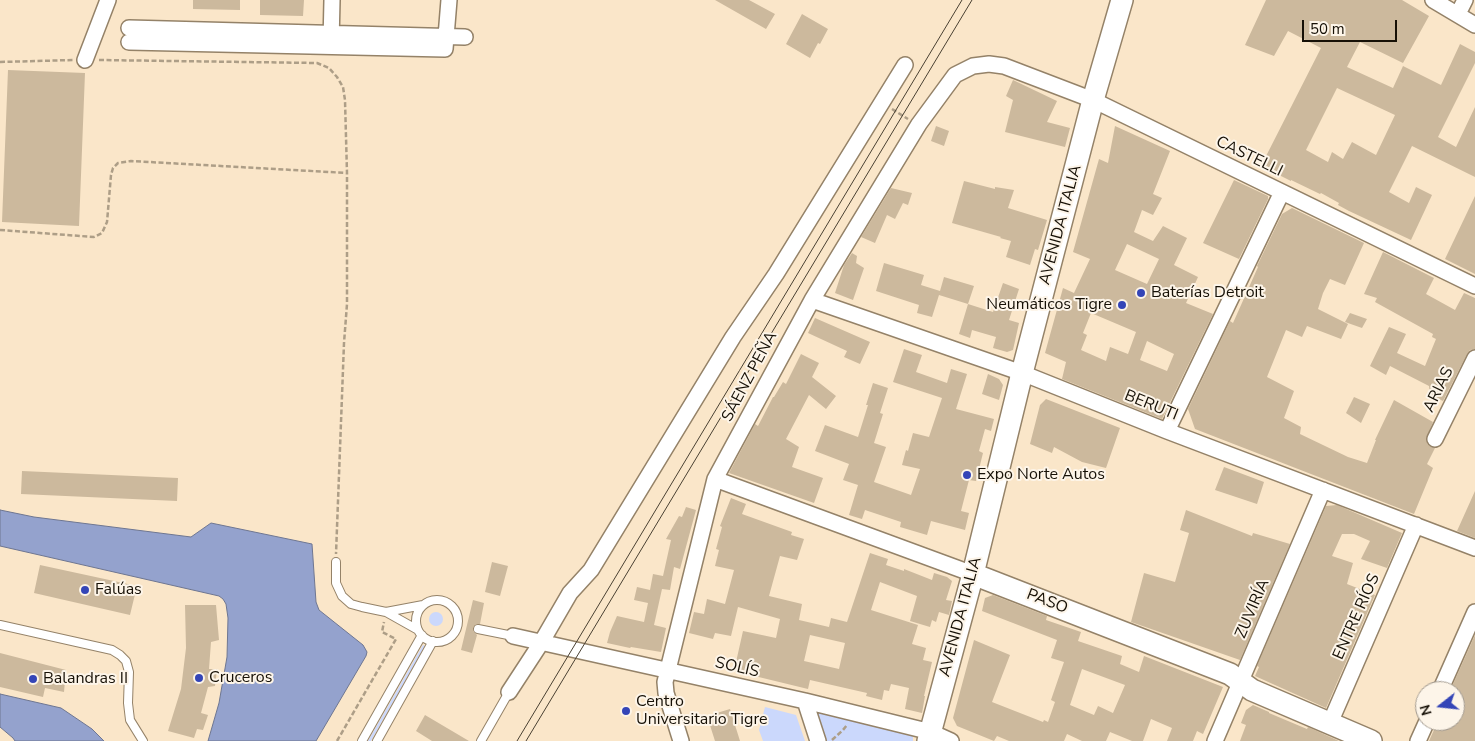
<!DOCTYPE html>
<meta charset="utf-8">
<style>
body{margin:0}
#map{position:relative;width:1475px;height:741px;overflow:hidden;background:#fae6c9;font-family:"Nunito Sans",sans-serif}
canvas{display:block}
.north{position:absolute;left:1415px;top:681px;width:50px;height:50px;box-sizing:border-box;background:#fdf5e9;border:1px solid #a1998e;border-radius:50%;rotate:254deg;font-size:14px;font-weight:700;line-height:20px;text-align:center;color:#161006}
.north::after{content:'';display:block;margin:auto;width:18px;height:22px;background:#3445b7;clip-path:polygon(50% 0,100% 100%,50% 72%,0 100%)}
.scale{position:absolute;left:1302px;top:20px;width:95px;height:22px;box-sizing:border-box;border:2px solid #161006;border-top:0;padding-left:6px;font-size:15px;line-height:18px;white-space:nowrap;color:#161006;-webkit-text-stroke:4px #fdf5e9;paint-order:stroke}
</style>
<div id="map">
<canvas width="1475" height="741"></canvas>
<div class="north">N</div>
<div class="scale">50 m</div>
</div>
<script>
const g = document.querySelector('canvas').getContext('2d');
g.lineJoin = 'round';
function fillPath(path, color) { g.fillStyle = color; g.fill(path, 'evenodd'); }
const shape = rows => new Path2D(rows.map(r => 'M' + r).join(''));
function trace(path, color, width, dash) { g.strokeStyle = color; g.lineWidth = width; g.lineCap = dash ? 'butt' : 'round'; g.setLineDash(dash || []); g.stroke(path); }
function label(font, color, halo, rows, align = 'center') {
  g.font = font + ' "Nunito Sans",sans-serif'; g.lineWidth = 4; g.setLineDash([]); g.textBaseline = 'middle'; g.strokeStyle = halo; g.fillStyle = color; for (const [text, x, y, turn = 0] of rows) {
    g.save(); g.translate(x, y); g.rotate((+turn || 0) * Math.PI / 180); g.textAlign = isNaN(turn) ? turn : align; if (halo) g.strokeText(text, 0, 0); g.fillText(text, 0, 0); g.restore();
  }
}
fillPath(shape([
 '429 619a7 7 0 1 1 14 0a7 7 0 1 1-14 0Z',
 [423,645,425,646,371,741,368,741],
 [765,707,796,715,805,741,763,741,759,730],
 [820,711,910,734,913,737,913,741,824,741,816,715]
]), '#cbd8fc');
const water = shape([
 [0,510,34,517,191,537,211,523,312,544,316,602,319,610,363,645,367,652,366,656,316,741,208,741,219,703,227,657,228,618,226,604,223,599,219,596,0,546,0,510],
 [0,694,61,708,92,729,104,741,15,741,13,738,0,727,0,694]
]);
fillPath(water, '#94a2cd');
trace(water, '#6e7691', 1);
fillPath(shape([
 [193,0,240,0,240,10,193,9],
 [260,0,304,0,303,16,260,15],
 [715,0,749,0,775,14,766,29],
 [1266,0,1402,0,1429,16,1403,63,1360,42,1347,67,1393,88,1403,66,1441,85,1460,44,1475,52,1475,63,1438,137,1456,147,1475,107,1475,177,1412,146,1389,192,1409,203,1416,187,1432,195,1411,240,1349,211,1338,205,1339,203,1321,193,1320,194,1291,180,1291,181,1261,166,1321,48,1288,31,1274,56,1245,45],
 [1337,88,1395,115,1376,155,1352,142,1343,159,1332,152,1328,162,1306,150],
 [802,14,828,29,820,44,818,43,810,58,786,44],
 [8,70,85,73,79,226,2,222],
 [1013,80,1057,101,1047,122,1070,128,1065,147,1005,132,1013,100,1006,96],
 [936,126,949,131,944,146,931,141],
 [1115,126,1170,151,1153,194,1162,198,1153,215,1142,210,1134,232,1153,241,1163,226,1187,238,1174,265,1198,277,1186,303,1213,314,1162,419,1062,379,1066,362,1045,353,1063,288,1074,293,1090,259,1073,252,1099,159,1108,163],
 [1127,244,1159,259,1147,284,1115,270],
 [1091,313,1136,332,1128,354,1110,347,1106,361,1081,350,1087,335,1083,333],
 [1147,341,1174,354,1167,371,1140,360],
 [1234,180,1268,196,1268,199,1239,259,1203,243],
 [964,181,995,189,995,187,1014,190,1008,208,1047,220,1038,250,1035,249,1030,265,1006,257,1011,241,1000,238,1001,237,952,223],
 [891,188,912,193,908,205,903,203,895,219,887,215,875,243,861,237],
 [1475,196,1475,274,1445,259],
 [1292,208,1364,243,1345,285,1330,279,1323,293,1318,309,1348,324,1341,339,1307,326,1302,337,1286,330,1267,377,1294,391,1284,418,1301,427,1300,434,1348,457,1367,463,1376,440,1375,440,1394,400,1433,422,1426,439,1428,445,1435,448,1427,464,1433,468,1414,514,1195,429,1188,409,1230,321,1233,323,1258,267,1257,266,1282,214],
 [1383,252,1434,278,1426,294,1455,310,1464,293,1475,298,1475,349,1470,350,1467,354,1443,401,1430,395,1429,386,1390,366,1386,375,1370,366,1389,327,1406,334,1397,353,1425,366,1436,339,1432,337,1433,334,1375,302,1377,298,1364,294],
 [852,253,857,256,856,263,864,268,853,300,835,293,844,265],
 [884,263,924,275,921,285,940,291,944,277,974,286,968,304,939,295,932,317,917,313,919,305,876,291],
 [1003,283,1019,289,1009,320,1019,323,1013,350,1007,352,993,348,996,337,972,330,970,338,959,334,968,304,993,312],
 [1350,313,1367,319,1362,328,1345,322],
 [815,318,870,342,860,364,844,357,847,351,808,333],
 [904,349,922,355,916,372,947,383,951,369,967,374,956,409,994,419,991,431,985,429,979,451,983,453,976,481,969,480,961,511,969,513,965,530,931,521,927,535,900,527,901,522,865,510,862,519,849,515,858,485,843,480,849,464,815,451,825,425,858,437,868,405,866,405,873,383,888,388,880,413,883,414,874,443,886,447,874,482,911,495,920,469,902,465,906,450,908,451,913,433,929,437,942,398,893,382],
 [801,354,819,363,812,377,836,396,826,409,809,395,786,439,799,447,792,467,823,478,814,503,729,473,755,424,758,426,773,397,774,397,783,382,786,384],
 [988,374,999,379,1003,385,999,400,982,394],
 [1354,397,1370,404,1361,423,1346,413],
 [1046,399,1120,428,1106,468,1082,462,1054,447,1052,453,1030,444,1040,405],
 [1224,467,1264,482,1257,504,1215,490],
 [22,471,178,478,177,501,21,494],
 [1475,491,1475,538,1457,531],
 [731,498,746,504,742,514,792,532,791,535,804,539,797,560,780,556,769,596,802,604,799,620,829,627,831,618,847,622,870,553,888,559,886,565,904,571,904,569,932,580,934,573,947,577,952,581,946,600,952,601,949,615,939,612,936,622,932,620,930,627,910,621,917,596,880,582,871,610,918,625,912,644,926,648,923,660,932,662,924,696,925,696,922,713,905,709,909,688,891,684,889,691,884,690,882,700,866,696,867,693,810,680,808,689,734,671,743,631,776,638,780,619,738,607,731,636,715,633,713,639,689,633,694,612,704,614,707,599,725,604,734,570,715,566,719,550,716,549,722,527,720,526],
 [810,635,845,643,839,669,804,661],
 [1337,505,1402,533,1387,568,1361,559,1370,541,1354,534,1342,534,1332,556,1353,563,1347,584,1375,595,1326,708,1255,676,1259,667,1257,666,1326,506],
 [686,507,696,510,680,569,674,567,670,590,662,589,654,625,666,628,661,652,631,647,630,648,607,643,610,632,617,616,644,622,648,603,634,600,637,587,650,590,653,574,663,576,671,540,666,539,679,516,682,517],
 [1186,510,1252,536,1253,533,1290,544,1240,660,1131,622,1144,573,1175,582,1189,533,1180,530],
 [492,562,508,566,500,596,485,592],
 [40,565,137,586,130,615,34,593],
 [993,595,1047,616,1046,620,1081,632,1078,641,1122,656,1120,664,1139,672,1144,656,1223,687,1203,734,1197,731,1193,741,1167,741,1172,728,1151,719,1143,741,1132,741,1110,732,1106,741,1082,741,1067,734,1064,741,1009,741,997,736,994,741,957,726,953,718,974,640,1010,655,992,702,1043,722,1044,720,1048,722,1055,702,1051,700,1064,662,1051,658,1057,640,982,611,985,598],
 [1082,669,1125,685,1113,713,1098,706,1094,715,1070,705],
 [473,600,484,603,480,624,476,624,473,627,473,631,477,635,472,653,461,650],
 [185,605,216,605,219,640,211,642,209,669,217,669,215,686,208,687,201,713,208,715,203,730,197,729,194,738,168,731,181,689,186,648],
 [1475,635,1475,741,1429,741,1438,721,1455,721,1455,691,1450,691],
 [0,653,66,670,64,692,45,688,43,697,0,687],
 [1253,705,1269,712,1269,713,1307,729,1308,727,1339,741,1240,741,1246,725,1241,723,1246,710],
 [730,709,740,741,715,741,707,716],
 [425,715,469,741,432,741,416,731]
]), '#ccb99d');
const lane = shape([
 [336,562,336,583,342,596,351,604,362,607,386,612,418,630],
 '416 621a21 21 0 1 1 42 0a21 21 0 1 1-42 0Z',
 [386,612,423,605],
 [0,625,112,650,120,655,126,661,129,672,128,703,130,720,143,741],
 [478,629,513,636],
 [362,741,422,635],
 [377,741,433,641],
 [481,741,509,692]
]);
const street = shape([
 [1433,0,1475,25],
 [1458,14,1465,0],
 [129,28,465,37],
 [129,42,445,49,449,0],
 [331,43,332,0],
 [85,60,108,0],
 [812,300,1022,373,1167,431,1475,548],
 [1167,431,1282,192],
 [1435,439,1475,358],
 [715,479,973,574],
 [513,636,805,701,931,732,951,741],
 [1440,691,1475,612],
 [509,692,541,643,570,593,591,570,733,337,776,274,905,65],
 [805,701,818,741],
 [1330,723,1416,525],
 [681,741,666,693,665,682,715,479,812,300,919,124,955,75,973,66,989,64,1004,66,1093,100,1475,286],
 [1215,741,1323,490],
 [1418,741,1427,721]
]);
const secondary = shape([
 [973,574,1230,674,1252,690,1371,741],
 [928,741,973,574,1022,373,1093,100,1122,0]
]);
trace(lane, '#948268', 10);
trace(street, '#948268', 18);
trace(secondary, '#948268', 24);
trace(shape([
 [99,60,317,63,329,68,337,77,343,87,345,100,347,173,347,304,344,343,336,554],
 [0,62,73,60],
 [892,109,908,119],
 [0,230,94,237,102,233,107,222,111,175,113,168,118,163,131,161,347,173],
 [832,740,843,730,847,725],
 [337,741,396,639,382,632,384,622]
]), '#ad9e87', 2.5, [5, 2.5]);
trace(lane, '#fff', 8);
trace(street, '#fff', 15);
trace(secondary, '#fff', 21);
trace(shape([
 [517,741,962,0],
 [526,741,972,0]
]), '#494032', 1);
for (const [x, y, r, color] of [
 [1141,293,5,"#3445b7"],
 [1122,305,5,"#3445b7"],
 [967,475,5,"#3445b7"],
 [85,590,5,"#3445b7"],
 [199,678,5,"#3445b7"],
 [33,679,5,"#3445b7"],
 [626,711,5,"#3445b7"]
]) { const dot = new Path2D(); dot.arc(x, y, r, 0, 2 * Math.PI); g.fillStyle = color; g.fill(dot); trace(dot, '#fdf5e9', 2); }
label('16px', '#161006', '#fdf5e9', [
 ["CASTELLI",1249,157,26],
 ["AVENIDA ITALIA",1061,225,-75],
 ["SÁENZ PEÑA",750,377,-62],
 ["ARIAS",1439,390,-64],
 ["BERUTI",1151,406,22],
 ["PASO",1047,602,21],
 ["ZUVIRÍA",1253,609,-67],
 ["AVENIDA ITALIA",961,617,-75],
 ["ENTRE RÍOS",1357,617,-66],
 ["SOLÍS",737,668,13]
]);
label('16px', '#161006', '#fdf5e9', [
 ["Baterías Detroit",1151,293],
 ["Neumáticos Tigre",1112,305,"right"],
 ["Expo Norte Autos",977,475],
 ["Falúas",95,590],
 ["Cruceros",209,678],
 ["Balandras II",43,679],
 ["Centro",636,702],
 ["Universitario Tigre",636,720]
], 'left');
</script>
